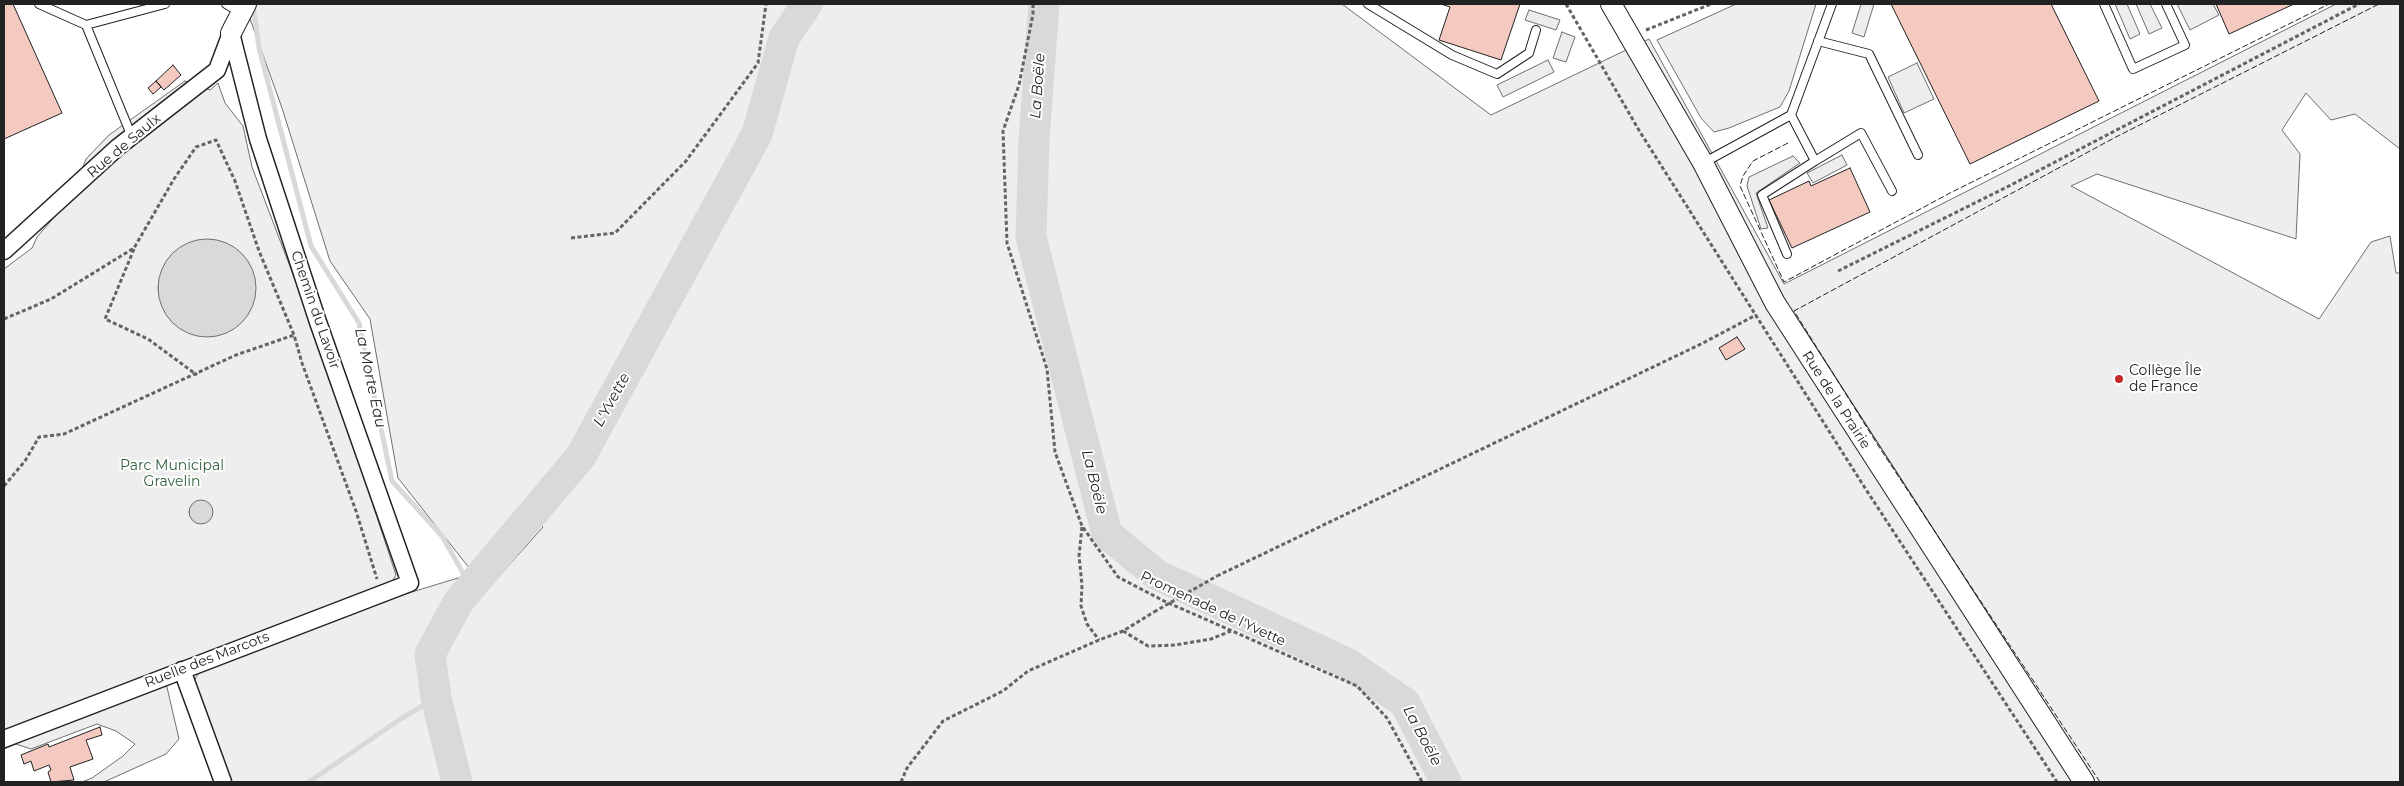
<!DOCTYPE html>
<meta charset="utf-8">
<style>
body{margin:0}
#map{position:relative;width:2404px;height:786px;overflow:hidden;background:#fff;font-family:Montserrat,sans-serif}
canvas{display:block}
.frame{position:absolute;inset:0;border:5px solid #222;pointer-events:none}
</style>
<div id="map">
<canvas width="2404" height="786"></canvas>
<div class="frame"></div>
</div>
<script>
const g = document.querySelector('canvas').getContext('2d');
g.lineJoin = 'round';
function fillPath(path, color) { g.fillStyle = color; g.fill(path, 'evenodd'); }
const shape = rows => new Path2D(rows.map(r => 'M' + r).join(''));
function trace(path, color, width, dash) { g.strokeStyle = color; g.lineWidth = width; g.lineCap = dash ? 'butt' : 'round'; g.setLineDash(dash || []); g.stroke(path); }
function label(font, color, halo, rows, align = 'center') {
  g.font = font + ' Montserrat,sans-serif'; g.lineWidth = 4; g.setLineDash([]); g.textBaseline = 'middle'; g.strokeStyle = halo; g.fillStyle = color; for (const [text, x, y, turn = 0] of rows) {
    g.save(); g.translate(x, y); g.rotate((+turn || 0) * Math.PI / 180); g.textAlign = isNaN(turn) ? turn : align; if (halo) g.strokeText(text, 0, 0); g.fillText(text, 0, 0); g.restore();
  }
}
const green = shape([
 [257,4,1342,4,1491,115,1649,39,1784,284,2336,4,2400,4,2400,149,2355,114,2331,120,2306,93,2282,130,2300,154,2296,239,2097,174,2071,186,2319,319,2371,242,2390,236,2396,273,2400,273,2400,782,465,782,442,701,439,675,445,651,469,610,543,527,524,510,470,569,398,478,370,319,330,261,282,108,249,16,257,4],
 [1736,4,1816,4,1789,91,1780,107,1729,128,1714,132,1701,118,1657,40,1736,4],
 [185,81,210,90,218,83,225,103,243,126,252,167,323,353,396,575,389,587,166,683,179,739,166,754,104,782,82,782,92,778,123,756,135,744,116,731,97,724,31,749,16,744,4,749,4,269,32,248,37,237,70,199,86,159,109,135,185,81],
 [458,578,462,586,420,655,457,782,230,782,194,683,196,677,202,670,369,605,458,578]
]);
fillPath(green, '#eee');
trace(green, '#6f6f6f', 1);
const parking = shape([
 [1861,4,1874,4,1864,37,1852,33,1861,4],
 [2115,4,2127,4,2140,34,2130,39,2115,4],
 [2136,4,2150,4,2162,28,2149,34,2136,4],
 [2177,4,2213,4,2219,15,2190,30,2177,4],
 [1529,10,1560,20,1556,30,1525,20,1529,10],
 [1562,32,1575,37,1566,62,1553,58,1562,32],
 [1548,60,1554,72,1503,97,1497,85,1548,60],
 [1917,63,1934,99,1904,113,1888,77,1917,63],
 [1842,155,1847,165,1813,183,1807,173,1842,155],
 [1793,156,1800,163,1756,193,1768,228,1761,229,1747,186,1749,177,1793,156]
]);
fillPath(parking, '#ededed');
trace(parking, '#6f6f6f', 1);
const water = shape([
 '158 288a49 49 0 1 1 98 0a49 49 0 1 1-98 0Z',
 '189 512a12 12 0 1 1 24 0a12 12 0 1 1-24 0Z'
]);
fillPath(water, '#d9d9d9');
trace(water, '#6f6f6f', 1);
trace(shape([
 [253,4,259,48,311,246,359,323,392,481,442,536,471,587],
 [309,782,399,720,436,698]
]), '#d9d9d9', 5);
trace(shape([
 [1044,4,1034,140,1031,237,1107,534,1157,575,1347,663,1405,703,1446,782],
 [457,782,436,698,430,654,459,601,581,456,757,134,784,38,807,4]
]), '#d9d9d9', 31);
const building = shape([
 [4,4,13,4,62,113,4,139,4,4],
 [1441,4,1520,4,1501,60,1439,40,1450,7,1441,4],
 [1891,4,2051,4,2099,101,1970,164,1891,4],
 [2216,4,2294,4,2229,34,2216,4],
 [173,65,181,75,164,90,156,81,173,65],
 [156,81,161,87,153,94,148,88,156,81],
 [1850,168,1870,212,1792,248,1769,200,1809,181,1811,186,1850,168],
 [1737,337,1745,349,1726,360,1719,348,1737,337],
 [100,727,102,735,86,740,93,759,70,767,74,780,51,782,48,772,51,770,49,765,34,771,31,761,24,764,21,755,48,744,49,747,100,727]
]);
fillPath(building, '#f3c9c0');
trace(building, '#222', 1);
const service = shape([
 [39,4,86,25,165,4],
 [226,4,241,13],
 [1368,4,1452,55,1497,74,1529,53,1536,30],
 [2104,4,2133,69,2185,45,2166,4],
 [86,25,132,137],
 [1818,41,1869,54,1918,155],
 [1791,115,1815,161],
 [1705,162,1791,115,1832,4],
 [1787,254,1762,195,1815,161,1861,133,1892,191]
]);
const minor = shape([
 [4,251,118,147,217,70,231,33],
 [182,670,223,782],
 [4,739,410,583,318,322,258,139,231,33]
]);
const tertiary = shape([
 [1611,4,1703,163,1775,303,2084,782],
 [231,33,246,4]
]);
trace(service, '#222', 10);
trace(minor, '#222', 19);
trace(tertiary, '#222', 22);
trace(shape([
 [1033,4,1033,14,1019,85,1003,131,1007,243,1047,369,1055,452,1082,526,1118,577,1164,601,1357,686,1387,718,1422,782],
 [1566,4,1640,132,1865,488,2057,782],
 [1646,30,1711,4],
 [571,238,615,233,686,161,758,63,766,4],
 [134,249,105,319,148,339,197,375],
 [1838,271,2007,187,2359,4],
 [4,319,51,299,134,248,174,179,196,147,216,140,235,181,259,251,294,335,302,363,356,511,377,579],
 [4,486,25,461,39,437,64,434,236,355,294,335],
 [1082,527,1079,556,1082,585,1081,606,1087,624,1099,640],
 [1217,576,1701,344,1756,315],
 [1123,631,1148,646,1175,645,1211,639,1231,631],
 [901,782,907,768,943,721,1003,691,1028,671,1099,640,1123,631,1154,612]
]), '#646464', 3, [4, 2.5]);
trace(service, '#fff', 8);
trace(minor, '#fff', 16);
trace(tertiary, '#fff', 20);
trace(shape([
 [1154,612,1217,576]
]), '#646464', 3, [4, 2.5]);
trace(shape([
 [1788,143,1753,161,1743,176,1740,186,1784,282,1952,192,2329,4],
 [2100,782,1879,447,1794,311,2114,138,2379,4]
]), '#222', 1, [6, 2.5]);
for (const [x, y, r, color] of [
 [2119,379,5,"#c62828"]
]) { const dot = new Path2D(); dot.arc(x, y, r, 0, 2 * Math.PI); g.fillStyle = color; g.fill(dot); trace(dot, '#fff', 2); }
label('14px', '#222', '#fff', [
 ["Rue de Saulx",124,146,-40],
 ["Chemin du Lavoir",315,310,71],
 ["Rue de la Prairie",1836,400,57],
 ["Promenade de l'Yvette",1213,609,25],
 ["Ruelle des Marcots",207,660,-21]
]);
label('14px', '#222', '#fff', [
 ["Collège Île",2129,371],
 ["de France",2129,387]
], 'left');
label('14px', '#2f5e38', '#fff', [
 ["Parc Municipal",172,466],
 ["Gravelin",172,482]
]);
label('italic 15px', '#222', '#fff', [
 ["La Boële",1038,86,-86],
 ["La Morte Eau",370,378,78],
 ["L'Yvette",612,400,-61],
 ["La Boële",1094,482,76],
 ["La Boële",1422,736,62]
]);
</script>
